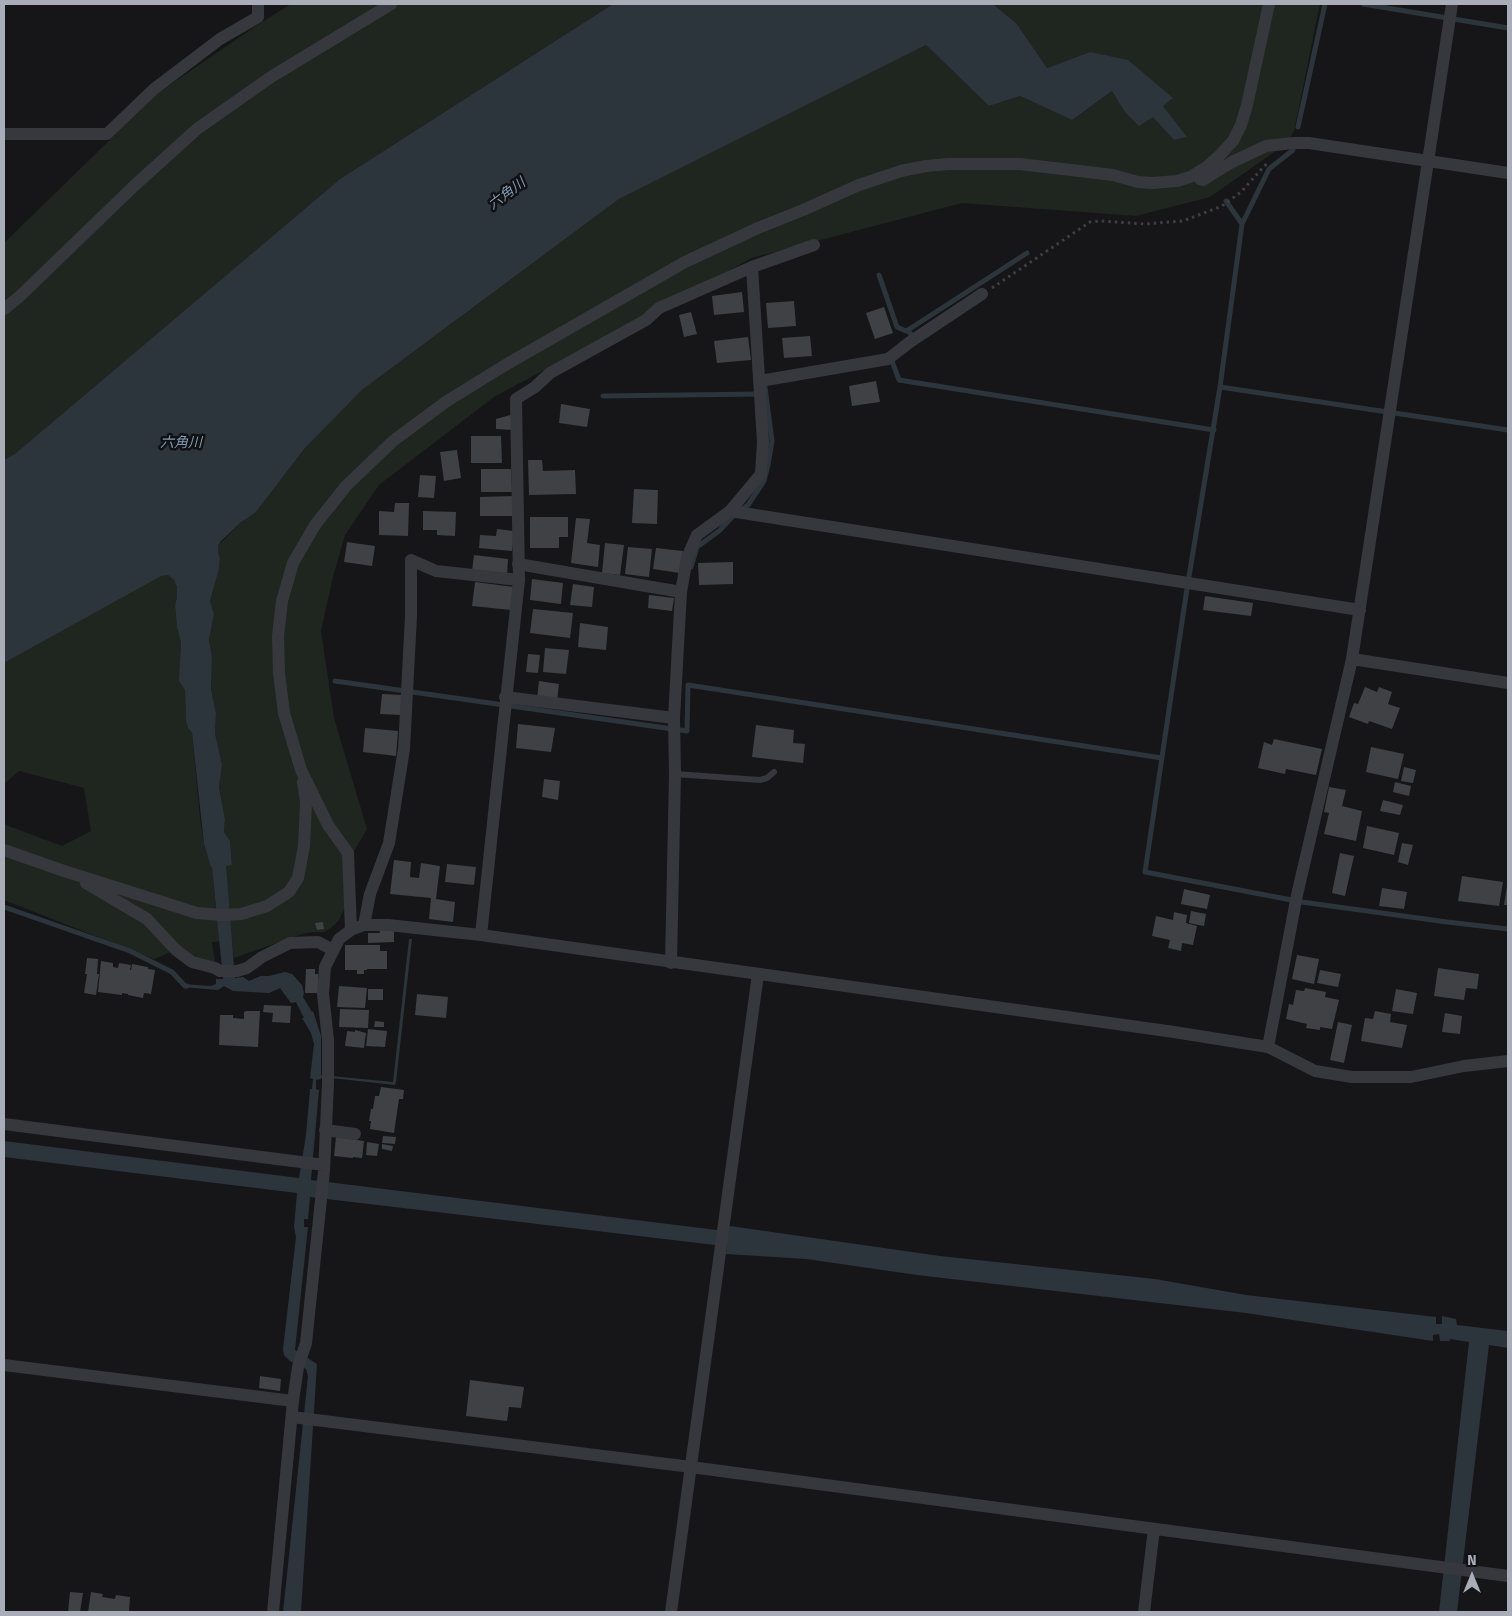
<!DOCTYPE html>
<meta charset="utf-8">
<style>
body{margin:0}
#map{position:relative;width:1512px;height:1616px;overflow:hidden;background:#161618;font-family:"Fira Sans",sans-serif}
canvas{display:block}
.frame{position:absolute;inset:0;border:5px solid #a8adb8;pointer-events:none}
.north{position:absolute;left:1447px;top:1551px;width:50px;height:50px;-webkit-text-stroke:4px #111113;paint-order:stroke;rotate:0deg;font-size:14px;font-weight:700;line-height:20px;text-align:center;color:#a8adb8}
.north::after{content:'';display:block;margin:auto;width:18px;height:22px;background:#a8adb8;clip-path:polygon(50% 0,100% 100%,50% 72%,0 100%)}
</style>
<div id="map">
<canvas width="1512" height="1616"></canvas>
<div class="frame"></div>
<div class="north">N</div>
</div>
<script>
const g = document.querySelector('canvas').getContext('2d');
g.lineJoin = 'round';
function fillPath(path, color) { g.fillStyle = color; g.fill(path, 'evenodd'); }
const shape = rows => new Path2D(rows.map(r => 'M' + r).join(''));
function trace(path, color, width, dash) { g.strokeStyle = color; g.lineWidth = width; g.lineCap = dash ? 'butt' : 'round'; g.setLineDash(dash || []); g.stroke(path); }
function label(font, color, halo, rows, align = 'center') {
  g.font = font + ' "Fira Sans","Noto Sans JP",sans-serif'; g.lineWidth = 5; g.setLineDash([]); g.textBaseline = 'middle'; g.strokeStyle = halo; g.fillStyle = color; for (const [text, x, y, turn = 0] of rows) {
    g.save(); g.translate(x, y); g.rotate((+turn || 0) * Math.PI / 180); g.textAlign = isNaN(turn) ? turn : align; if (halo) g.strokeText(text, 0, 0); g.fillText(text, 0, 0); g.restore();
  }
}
fillPath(shape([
 [291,4,613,4,340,179,16,453,4,460,4,243,158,93,259,24],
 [993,4,1320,4,1294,131,1286,144,1210,197,1136,216,962,203,752,258,494,397,379,485,345,535,333,577,321,631,334,718,367,829,343,870,346,905,339,920,331,928,324,932,313,932,302,934,234,958,232,940,212,942,215,962,197,958,181,948,154,959,4,900,4,822,6,825,62,846,91,831,84,788,19,771,4,784,4,663,161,575,168,575,174,580,177,587,177,597,175,605,177,628,181,643,180,681,185,690,186,721,188,728,192,733,200,818,204,844,211,866,212,866,217,920,226,865,232,865,230,841,224,832,225,819,219,787,222,765,215,733,216,713,211,689,212,657,209,640,214,614,210,601,219,569,220,558,218,552,218,546,240,523,249,517,256,512,305,448,362,390,619,199,926,45,989,106,1020,96,1072,120,1112,91,1124,111,1153,116,1174,140,1187,137,1162,106,1172,99,1090,52,1047,68,1017,24]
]), '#1e261f');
fillPath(shape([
 [613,4,993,4,1017,24,1047,68,1090,52,1128,60,1173,98,1163,106,1187,137,1174,140,1153,117,1139,126,1124,111,1112,91,1072,120,1020,96,989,106,926,45,619,199,362,390,305,448,256,512,249,517,240,523,221,541,218,546,218,552,220,558,219,569,210,601,214,614,209,640,212,657,211,689,216,713,215,733,222,765,219,787,225,819,224,832,230,841,232,865,226,866,235,978,243,977,249,981,261,976,269,976,285,972,292,974,302,985,304,993,303,997,312,1012,313,1011,321,1036,321,1075,393,1082,409,939,412,939,396,1082,395,1085,322,1077,321,1079,316,1080,316,1089,319,1090,311,1180,717,1230,717,1233,730,1226,940,1256,1155,1279,1246,1295,1436,1317,1436,1324,1442,1324,1442,1316,1456,1319,1457,1325,1508,1331,1508,1348,1489,1345,1457,1612,1439,1612,1469,1342,1450,1339,1450,1341,1440,1341,1439,1334,1433,1335,1433,1341,1246,1313,917,1275,806,1259,726,1254,727,1244,715,1245,310,1197,308,1219,304,1219,304,1227,308,1227,295,1350,317,1364,301,1612,283,1612,308,1376,306,1369,290,1361,284,1355,283,1349,296,1237,294,1227,297,1193,4,1157,4,1141,299,1178,306,1135,310,1089,312,1089,313,1079,310,1078,314,1044,311,1033,302,1018,304,1018,296,1002,291,1003,280,988,269,993,233,991,224,986,218,990,183,987,183,984,211,986,216,984,216,979,223,979,212,867,211,867,204,844,192,733,188,728,186,721,185,690,179,681,181,643,177,628,175,605,177,597,177,587,174,580,168,575,161,576,4,663,4,460,16,453,340,179]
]), '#2c353c');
trace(shape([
 [1363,4,1508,28],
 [1298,127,1325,4],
 [1226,201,1242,224,1220,387,1186,595,1145,872,1302,902,1447,922,1508,929],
 [1242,224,1269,169,1293,150],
 [879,275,897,327,906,331,908,330],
 [914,339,908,330,1027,253],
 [890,361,892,361,899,380,1214,430],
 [1220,387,1508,430],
 [603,396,760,394],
 [740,511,748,505,764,481,768,465,772,441,765,387],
 [691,567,697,547,719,531,733,516],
 [335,681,687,731,688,685,1162,758],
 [4,907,130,951,172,972,185,986,187,986]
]), '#2c353c', 5);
fillPath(shape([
 [742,292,744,312,714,315,712,296],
 [794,301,796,326,768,328,766,303],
 [884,307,893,333,875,339,866,313],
 [691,312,697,334,684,337,679,315],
 [810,336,812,356,784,358,782,338],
 [748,337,751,360,717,363,714,341],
 [876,381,880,402,852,406,849,386],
 [561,404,590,409,587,427,559,423],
 [514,414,513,430,496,429,496,419],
 [471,436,501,436,502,463,471,463],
 [457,450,461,478,444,481,440,452],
 [528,460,542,460,543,471,575,470,576,494,529,495],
 [481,469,511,469,512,492,481,492],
 [420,475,436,476,434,498,418,497],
 [634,489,658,490,657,524,632,523],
 [514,496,514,516,480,516,480,497],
 [395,503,409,503,408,536,379,535,379,511,394,512],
 [423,511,456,512,455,536,437,535,437,530,423,530],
 [530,517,568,517,568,537,559,537,559,548,530,548],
 [576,518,590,519,587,543,600,545,598,567,571,563],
 [497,529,514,531,512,551,479,548,480,535,496,536],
 [347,542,375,546,372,566,344,562],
 [605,543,624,545,620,575,602,573],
 [628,547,652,549,649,577,625,574],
 [656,548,683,551,680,573,653,569],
 [474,555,508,559,507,575,472,571],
 [733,562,733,584,699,585,698,563],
 [532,579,563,583,561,604,530,600],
 [475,582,514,587,511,610,472,606],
 [573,584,594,587,592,607,570,605],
 [649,595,674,598,672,611,648,608],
 [1205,596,1253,603,1251,616,1203,610],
 [533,609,573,613,570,638,530,633],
 [580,623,608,627,606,650,578,647],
 [545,648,569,650,566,674,543,672],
 [528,654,540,655,538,673,526,672],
 [539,681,559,684,557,701,537,699],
 [1365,687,1377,692,1379,687,1392,692,1388,704,1400,708,1392,729,1369,721,1368,724,1349,717,1354,703,1358,704],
 [382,694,402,695,401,715,380,714],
 [518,724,555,728,551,752,516,748],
 [756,725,794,730,793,743,805,744,803,763,752,757],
 [365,728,398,731,396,756,363,752],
 [1274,739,1322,749,1316,775,1286,769,1285,774,1258,768,1264,742,1272,745],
 [1371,747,1404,754,1398,779,1366,772],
 [1404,767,1416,770,1413,783,1401,781],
 [544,779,560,781,558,800,542,797],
 [1395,782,1411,786,1409,796,1393,792],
 [1329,787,1346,790,1342,806,1362,811,1356,841,1324,834,1329,813,1324,812],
 [1383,800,1403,805,1400,815,1380,811],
 [1367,826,1399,833,1394,855,1363,848],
 [1402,843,1413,845,1408,865,1398,862],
 [1340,853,1354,856,1345,896,1332,893],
 [394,860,411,862,410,877,419,878,421,863,440,866,436,899,455,902,453,922,429,919,431,898,390,894],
 [447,864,476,867,474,885,445,882],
 [1462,876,1503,882,1499,906,1458,901],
 [1507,886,1508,886,1508,905,1504,905],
 [1382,888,1407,892,1404,909,1379,906],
 [1184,889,1210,895,1207,909,1181,904],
 [1191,911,1206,914,1204,926,1189,923],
 [1174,912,1187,915,1186,923,1197,926,1193,945,1182,943,1181,951,1168,948,1170,940,1152,936,1156,916,1173,920],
 [323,922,324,929,317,930,315,923],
 [379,929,394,929,394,942,368,943,368,933,380,933],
 [345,945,380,945,380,951,387,951,387,969,367,969,367,970,364,970,364,974,357,974,357,970,345,970],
 [1297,955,1319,959,1314,984,1292,979],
 [87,958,98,959,97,974,99,974,96,995,84,993,87,974,85,974],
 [101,961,113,963,113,967,118,968,119,963,131,965,130,970,131,970,132,964,148,967,148,969,155,970,151,994,144,993,143,998,128,995,128,994,122,993,122,995,98,992],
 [1438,968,1479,974,1477,989,1466,988,1464,1000,1434,996],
 [306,969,315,969,315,974,318,974,318,993,305,993],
 [1320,970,1341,974,1338,987,1317,983],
 [339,986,367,988,365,1008,337,1007],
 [1305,988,1326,992,1325,997,1339,1000,1332,1029,1320,1027,1320,1030,1306,1028,1307,1024,1286,1019,1289,1004,1293,1005,1296,990,1304,991],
 [368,989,383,989,383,1000,368,1000],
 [1396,989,1417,993,1413,1014,1392,1011],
 [417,994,448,997,446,1018,415,1015],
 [264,1005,291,1006,290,1023,272,1022,273,1013,263,1012],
 [340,1009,369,1010,368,1028,339,1027],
 [246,1011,260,1011,258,1047,219,1045,220,1015,233,1015,233,1018,244,1019,244,1012],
 [1375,1011,1391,1014,1390,1022,1407,1025,1402,1048,1361,1041,1365,1018,1373,1019],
 [1445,1013,1462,1016,1460,1034,1442,1032],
 [375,1021,384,1022,384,1027,374,1027],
 [1338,1022,1352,1025,1344,1063,1330,1060],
 [368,1029,387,1031,385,1047,366,1046],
 [355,1030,366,1033,364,1048,345,1046,347,1031,355,1032],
 [381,1087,404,1090,403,1099,399,1099,394,1133,370,1129,371,1121,369,1121,371,1109,373,1109,375,1096,379,1096],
 [383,1136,396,1137,395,1144,382,1143],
 [336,1137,364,1141,362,1158,353,1157,353,1158,334,1156],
 [367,1142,379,1144,377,1156,366,1155],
 [382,1144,393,1146,392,1151,382,1149],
 [260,1376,281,1379,280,1391,259,1388],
 [470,1380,524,1387,521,1408,509,1407,507,1421,466,1416],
 [70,1592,83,1593,80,1612,68,1612],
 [91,1592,103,1594,102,1597,115,1599,116,1595,130,1597,129,1612,88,1612]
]), '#404145');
trace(shape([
 [992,288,1090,222,1101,221,1145,224,1183,221,1222,206,1241,192,1269,161]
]), '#3d3f44', 3, [2.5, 4]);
trace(shape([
 [675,774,760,780,767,778,774,772]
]), '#37383d', 6);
trace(shape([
 [4,134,107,134,154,89,220,39,258,17,258,4],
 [1200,179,1203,180,1232,162,1266,146,1293,143,1309,143,1508,173],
 [4,309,19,297,134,186,197,129,271,77,391,4],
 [760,381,888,359,910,342,982,294],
 [730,511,1360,610],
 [518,564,681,592],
 [1352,659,1508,683],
 [505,697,674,718],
 [4,850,64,871,197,913,222,915,241,914,267,906,289,892,298,878,304,846,306,802,303,782],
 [86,883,147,919,176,950,192,962,215,968,220,971,237,971,247,968,262,957,290,943,318,942,333,950],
 [364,925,370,894,389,843,404,749,411,616,411,560,436,571,519,580],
 [351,930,348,853,328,825,301,770,284,713,279,673,278,636,282,601,293,563,315,525,346,486,393,441,447,401,507,364,685,262,758,228,803,210,859,185,901,171,926,166,948,164,1020,164,1113,175,1138,182,1152,183,1177,181,1190,177,1208,166,1219,156,1233,141,1241,125,1247,105,1269,4],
 [481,935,519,580,516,399,535,387,550,373,646,320,659,308,752,267,814,245],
 [671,963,675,774,674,718,681,592,687,558,697,535,730,511,761,474,763,442,752,267],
 [1268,1047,1297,895,1352,659,1452,4],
 [4,1124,324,1165],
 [325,1130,355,1134],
 [4,1365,293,1401],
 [292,1417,691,1467,1508,1576],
 [273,1612,293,1401,298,1367,306,1343,324,1171,328,1084,328,1040,323,994,325,967,339,939,351,930,364,925,388,925,481,935,1174,1032,1268,1047,1315,1071,1352,1077,1411,1077,1464,1066,1508,1061],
 [671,1612,758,974],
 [1144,1612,1154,1529]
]), '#37383d', 12);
label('italic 14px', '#7f9bb3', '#111113', [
 ["六角川",507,194,-37],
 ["六角川",181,443]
]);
</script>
